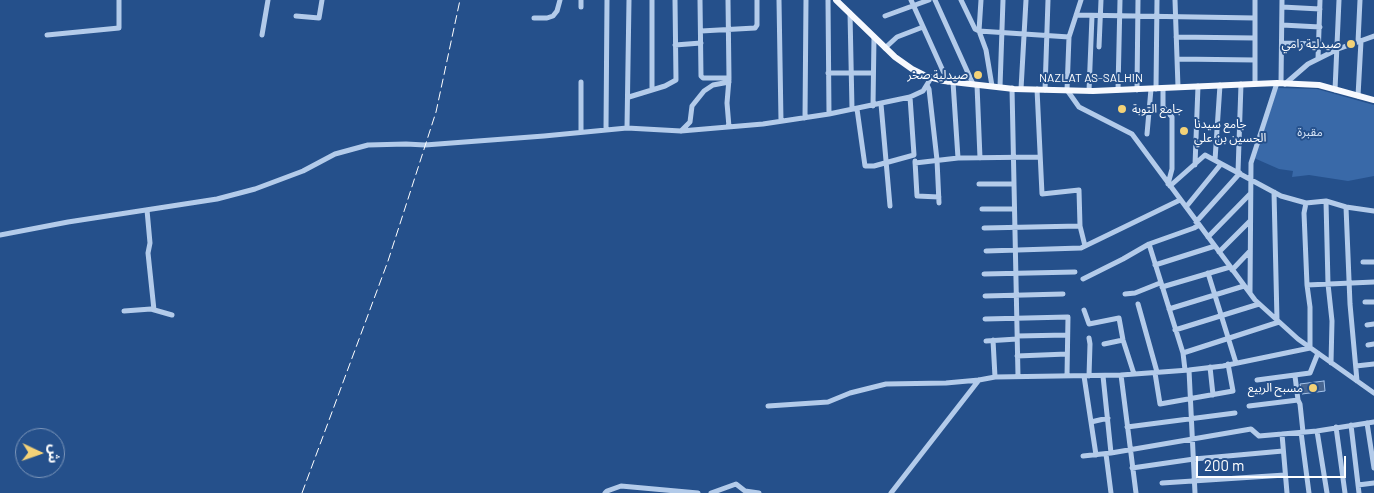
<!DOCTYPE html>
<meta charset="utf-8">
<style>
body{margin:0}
#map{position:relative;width:1374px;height:493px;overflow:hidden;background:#25508b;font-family:Barlow,"Noto Sans Arabic",sans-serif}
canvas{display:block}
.north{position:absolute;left:15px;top:428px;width:50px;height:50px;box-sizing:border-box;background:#25508b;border:1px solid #7c96b9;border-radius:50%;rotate:93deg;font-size:14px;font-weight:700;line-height:20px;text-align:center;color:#fff}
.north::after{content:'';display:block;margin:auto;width:18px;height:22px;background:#f4d277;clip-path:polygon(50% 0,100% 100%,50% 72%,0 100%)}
.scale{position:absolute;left:1196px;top:456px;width:150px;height:22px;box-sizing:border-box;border:2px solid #fff;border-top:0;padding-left:6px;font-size:15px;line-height:18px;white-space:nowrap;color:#fff;-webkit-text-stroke:4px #25508b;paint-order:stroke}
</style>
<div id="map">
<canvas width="1374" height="493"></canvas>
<div class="north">ش</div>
<div class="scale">200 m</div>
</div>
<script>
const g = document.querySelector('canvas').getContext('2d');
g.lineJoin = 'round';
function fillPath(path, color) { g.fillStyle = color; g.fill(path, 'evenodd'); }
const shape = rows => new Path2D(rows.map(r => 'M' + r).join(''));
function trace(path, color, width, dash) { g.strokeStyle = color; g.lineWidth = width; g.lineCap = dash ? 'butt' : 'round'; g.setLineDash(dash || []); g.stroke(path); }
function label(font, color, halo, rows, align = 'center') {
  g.font = font + ' Barlow,"Noto Sans Arabic",sans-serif'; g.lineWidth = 4; g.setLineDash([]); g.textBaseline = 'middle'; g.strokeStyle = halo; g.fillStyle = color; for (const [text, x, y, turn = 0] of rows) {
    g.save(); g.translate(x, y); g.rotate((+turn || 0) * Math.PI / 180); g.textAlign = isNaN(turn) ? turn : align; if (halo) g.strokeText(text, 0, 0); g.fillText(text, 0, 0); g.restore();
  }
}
fillPath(shape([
 [1278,88,1317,89,1374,105,1374,176,1348,181,1309,175,1292,177,1293,171,1279,169,1254,158]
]), '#3969a8');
const water = shape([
 [1324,381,1325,391,1302,394,1300,384,1324,381]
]);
fillPath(water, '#486691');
trace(water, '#a7c5eb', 1);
trace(shape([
 [652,0,652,89],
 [700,0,701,76,703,78,729,78,728,0],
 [779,0,781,121],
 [828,0,829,114],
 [911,0,948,82],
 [935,0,973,84],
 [961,0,975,29,979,31,986,50,992,86],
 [981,0,979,31,1069,37],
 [1081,0,1069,37,1067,90,1079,107,1132,134,1255,300,1298,339,1374,393],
 [1175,0,1178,87],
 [581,7,581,0],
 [1282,7,1320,9],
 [850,13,852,109],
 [1076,15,1255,18],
 [296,16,319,18,322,0],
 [885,16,929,0],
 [534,18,547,18,553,16,557,11,560,0],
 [1282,25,1320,27],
 [701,31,755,28,757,25,757,0],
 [47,35,119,28,119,0],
 [262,35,268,0],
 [1176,37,1255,38],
 [1358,42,1360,0],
 [1282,43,1319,44],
 [675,45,701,43],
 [1099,47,1101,0],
 [885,48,897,37,923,27],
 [1177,59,1255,60],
 [1318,59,1320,0],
 [828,73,873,73],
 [953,82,958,158],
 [1281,83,1282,0],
 [1255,84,1255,0],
 [1285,84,1308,64,1338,49,1374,36],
 [927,85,929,89,937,160,939,203],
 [977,85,980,158],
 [1000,87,1003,0],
 [1012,88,1018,376],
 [1021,89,1026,0],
 [1037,89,1042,194,1079,190,1080,226,1085,246],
 [1156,89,1157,0],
 [1163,89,1163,107,1172,117,1172,169,1168,184],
 [1045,90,1048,0],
 [1118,90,1120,0],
 [1137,90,1138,0],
 [1335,90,1339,0],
 [1089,91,1092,16],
 [1358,96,1361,41],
 [629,97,665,86,676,80,675,0],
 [881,104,890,206],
 [873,106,874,37],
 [857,109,865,166,874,166,914,155,910,97],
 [805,118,806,0],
 [729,127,727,103,729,79],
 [627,128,629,0],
 [606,130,607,0],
 [681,131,690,122,692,106,704,91,713,85,729,82],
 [581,132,581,82],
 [1147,134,1151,89],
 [1215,160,1220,85],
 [915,161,917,196,939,197],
 [915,163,958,158,1039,157],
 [1195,165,1198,86],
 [1238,172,1241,84],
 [979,184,1014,184],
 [1170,186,1205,155,1281,196,1306,203,1326,201,1346,207,1374,211],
 [1274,192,1277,320],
 [1326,201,1328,284,1332,321,1331,363],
 [1186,207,1221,164],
 [1346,207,1350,304,1357,381],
 [982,209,1014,209],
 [147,210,150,243,148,253,154,310],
 [1196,222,1240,173],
 [984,228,1080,226],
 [0,235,68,222,217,199,255,189,303,171,335,154,368,145,406,144,425,145,544,136,627,128,681,131,763,124,829,114,910,97,923,91,931,78],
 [1208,237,1250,194],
 [986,251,1081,248,1180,200],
 [1219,252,1250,221],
 [1363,262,1374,262],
 [1155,265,1215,246],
 [1232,270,1250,251],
 [1208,273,1236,363],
 [984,274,1075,272],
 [1083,279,1123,259,1149,244],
 [1307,285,1374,282],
 [1162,287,1230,267],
 [1250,293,1251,163,1277,83],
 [1125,294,1135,293,1160,283],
 [985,296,1063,294],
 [1365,302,1374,302],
 [1138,304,1157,372],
 [1169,309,1244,286],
 [1084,310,1089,324,1119,318,1123,340,1134,374],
 [124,311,151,309,172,315],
 [985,319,1068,317,1067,376],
 [1367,325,1374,324],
 [1175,330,1259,304],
 [1017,336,1067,335],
 [1089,338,1090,344,1089,376],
 [993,340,995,377],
 [986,341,1017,339],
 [1104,344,1123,340],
 [1368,345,1374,344],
 [1183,353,1279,322],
 [1017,356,1067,354],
 [1356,366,1374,364],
 [1210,367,1213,395],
 [1185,370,1183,353,1149,244,1194,228,1199,225],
 [1189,370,1195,493],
 [1155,373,1160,404,1233,391,1228,364],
 [1121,375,1136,493],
 [1084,376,1096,455],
 [1103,376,1111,453],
 [1295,376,1298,400,1300,404,1303,432],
 [1257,380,1310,373,1318,353],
 [768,406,828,402,850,393,886,384,946,383,979,380,995,377,1121,375,1189,370,1223,366,1310,348,1310,307,1307,285,1304,213,1306,203],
 [1249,406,1298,400],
 [1091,422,1108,418],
 [1367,423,1374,468],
 [1351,425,1359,493],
 [1127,427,1235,413],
 [1336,427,1345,493],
 [1317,431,1327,493],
 [1301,432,1309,493],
 [1282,434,1287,493],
 [1106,454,1111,493],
 [1083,456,1111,453,1251,429,1259,436,1317,431,1374,422],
 [1132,468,1194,459,1283,451],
 [1162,483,1285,475],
 [1358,485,1374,483],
 [605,493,607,491,621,486,698,493],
 [711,493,736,484,745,491,759,493],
 [891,493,979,380]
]), '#b3cbea', 5);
trace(shape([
 [836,0,895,57,912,69,926,76,944,81,1014,89,1093,91,1277,83,1319,85,1374,100]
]), '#f7f9fe', 6);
trace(shape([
 [302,493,388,261,436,112,460,0]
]), '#fff', 1, [9, 4]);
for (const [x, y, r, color] of [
 [1351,44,5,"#f4d277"],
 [978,75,5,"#f4d277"],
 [1122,109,5,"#f4d277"],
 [1184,131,5,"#f4d277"],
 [1313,388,5,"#f4d277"]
]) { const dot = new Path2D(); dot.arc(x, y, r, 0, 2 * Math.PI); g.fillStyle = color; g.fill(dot); trace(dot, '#25508b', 2); }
label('12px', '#fff', '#25508b', [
 ["صيدلية رامي",1341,44],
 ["صيدلية صخر",968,75],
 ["جامع التوبة",1132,109,"left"],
 ["جامع سيدنا",1194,124,"left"],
 ["الحسين بن علي",1194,138,"left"],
 ["مسبح الربيع",1303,388]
], 'right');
label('12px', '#fff', '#25508b', [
 ["NAZLAT AS-SALHIN",1091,78]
]);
label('12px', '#d7e5f8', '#25508b', [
 ["مقبرة",1310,132]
]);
</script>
